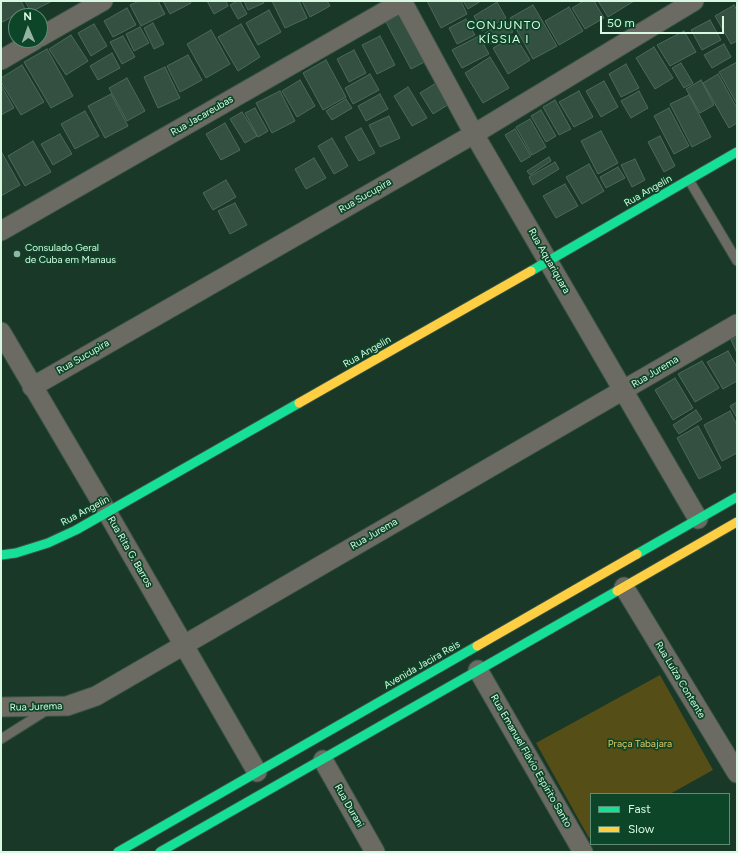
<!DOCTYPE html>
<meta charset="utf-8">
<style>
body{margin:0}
#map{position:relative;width:738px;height:853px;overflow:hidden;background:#193828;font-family:Figtree,sans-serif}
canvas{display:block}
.frame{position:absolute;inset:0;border:2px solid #d7f9e2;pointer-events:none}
.legend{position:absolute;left:590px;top:793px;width:140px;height:52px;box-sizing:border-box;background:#0c4528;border:1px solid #5d8d72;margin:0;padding:5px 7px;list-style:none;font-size:12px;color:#d7f9e2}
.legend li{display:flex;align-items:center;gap:8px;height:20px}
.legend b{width:20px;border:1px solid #5d8d72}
.north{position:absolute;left:8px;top:8px;width:40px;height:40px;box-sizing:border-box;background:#0c4528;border:1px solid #5d8d72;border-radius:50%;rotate:358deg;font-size:11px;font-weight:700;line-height:16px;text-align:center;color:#d7f9e2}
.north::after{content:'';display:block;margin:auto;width:14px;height:18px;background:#94b5a1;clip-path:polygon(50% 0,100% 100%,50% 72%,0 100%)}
.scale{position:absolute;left:600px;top:16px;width:124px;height:18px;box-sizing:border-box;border:2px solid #d7f9e2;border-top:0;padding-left:5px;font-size:12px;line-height:14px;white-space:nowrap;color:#d7f9e2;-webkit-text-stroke:3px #0c4528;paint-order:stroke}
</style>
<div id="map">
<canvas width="738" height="853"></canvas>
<div class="frame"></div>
<ul class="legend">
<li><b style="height:5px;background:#16e098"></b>Fast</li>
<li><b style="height:5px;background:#ffcf43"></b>Slow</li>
</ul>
<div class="north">N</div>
<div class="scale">50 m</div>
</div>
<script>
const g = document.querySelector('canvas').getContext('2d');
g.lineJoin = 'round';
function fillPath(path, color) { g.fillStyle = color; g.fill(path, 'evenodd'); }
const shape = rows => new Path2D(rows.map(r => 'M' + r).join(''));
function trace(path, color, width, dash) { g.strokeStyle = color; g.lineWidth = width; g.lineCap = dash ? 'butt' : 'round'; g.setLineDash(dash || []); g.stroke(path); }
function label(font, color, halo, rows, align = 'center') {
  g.font = font + ' Figtree,sans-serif'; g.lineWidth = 3.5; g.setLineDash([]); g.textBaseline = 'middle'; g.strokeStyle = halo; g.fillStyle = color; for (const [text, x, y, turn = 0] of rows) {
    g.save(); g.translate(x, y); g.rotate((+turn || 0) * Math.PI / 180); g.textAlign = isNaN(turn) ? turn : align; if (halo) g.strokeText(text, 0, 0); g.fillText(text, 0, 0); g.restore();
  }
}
fillPath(shape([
 [660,675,713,770,670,794,591,794,591,837,589,838,536,743]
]), '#564e17');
const building = shape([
 [1,1,21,1,25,9,3,22,1,19,1,1],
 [25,1,52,1,31,12,25,1],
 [139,1,158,1,165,14,141,26,130,5,139,1],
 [163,1,190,1,191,3,170,14,163,1],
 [207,1,226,1,228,6,214,14,207,1],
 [237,1,240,1,247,14,238,19,230,5,237,1],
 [244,1,263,1,264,3,248,10,244,1],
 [272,1,299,1,307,18,285,28,272,1],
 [302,1,327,1,330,6,310,17,302,1],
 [427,1,461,1,467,14,441,28,427,1],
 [463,1,481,1,468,9,463,1],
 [584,1,594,1,604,18,585,29,572,8,584,1],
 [598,1,634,1,608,17,598,1],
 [497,2,506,18,482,31,474,16,497,2],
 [533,5,557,46,533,59,510,18,533,5],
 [734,5,737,10,737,41,731,44,715,16,734,5],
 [569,7,583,31,559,45,545,21,569,7],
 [127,8,136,25,113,37,104,21,127,8],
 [269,10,281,32,258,45,246,23,269,10],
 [404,12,430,59,411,69,386,22,404,12],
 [466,19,475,35,457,44,449,28,466,19],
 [710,20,721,40,702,50,691,30,710,20],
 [506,21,513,32,491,44,485,33,506,21],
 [153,23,164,44,154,49,144,28,153,23],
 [94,24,107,46,91,56,78,33,94,24],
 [241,24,260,57,238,71,218,37,241,24],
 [140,27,149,43,134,51,126,34,140,27],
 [211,30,230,64,206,78,187,44,211,30],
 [684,31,696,52,670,66,657,45,684,31],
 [71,35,88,61,66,75,49,49,71,35],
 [123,36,135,57,122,64,110,42,123,36],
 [380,36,395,65,377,74,362,45,380,36],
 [479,36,489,54,462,68,452,50,479,36],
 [515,36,530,60,508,74,493,48,515,36],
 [724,44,731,57,712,68,704,55,724,44],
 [654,47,673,78,655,89,636,58,654,47],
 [47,49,73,96,51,108,24,62,47,49],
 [354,50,366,73,349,82,337,59,354,50],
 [112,53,120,68,98,80,90,66,112,53],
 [188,55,202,80,180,92,167,66,188,55],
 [490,57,509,88,483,103,465,73,490,57],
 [326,60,346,97,323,110,303,73,326,60],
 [737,62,737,104,719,72,737,62],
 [681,63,693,83,684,88,672,68,681,63],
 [626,64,639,88,621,97,609,74,626,64],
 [22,65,44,102,21,115,1,82,1,78,22,65],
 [165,67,180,98,158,108,144,77,165,67],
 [370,74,379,90,353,104,345,88,370,74],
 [718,74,737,108,737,123,729,128,703,83,718,74],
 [127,78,145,111,127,121,109,88,127,78],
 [300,80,315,106,297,117,282,91,300,80],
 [441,80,454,101,433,114,420,93,441,80],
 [701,80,714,105,700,113,686,89,701,80],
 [604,81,618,107,601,117,586,91,604,81],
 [1,85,14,108,1,115,1,85],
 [408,87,427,118,412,126,394,96,408,87],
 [280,91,295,121,272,133,256,103,280,91],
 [579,91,593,117,574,127,559,102,579,91],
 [639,91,648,108,631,118,621,101,639,91],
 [111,94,128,126,105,138,88,106,111,94],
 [380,94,388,109,366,121,358,106,380,94],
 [689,95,711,137,692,147,670,104,689,95],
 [346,99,352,108,332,120,326,111,346,99],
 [555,100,571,129,559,135,543,107,555,100],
 [255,108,268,131,258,137,245,113,255,108],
 [669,108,689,146,674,154,654,116,669,108],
 [541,110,556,136,546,142,531,116,541,110],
 [85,111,99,136,75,149,61,124,85,111],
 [242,112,257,136,245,143,230,119,242,112],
 [389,116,400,138,380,147,369,125,389,116],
 [530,119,546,147,532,155,516,127,530,119],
 [225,123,240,150,221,160,206,134,225,123],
 [361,128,375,153,359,161,345,137,361,128],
 [515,129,531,156,521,162,505,135,515,129],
 [601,131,618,163,598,174,581,141,601,131],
 [60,134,72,154,53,165,41,144,60,134],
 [660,136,675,166,664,172,648,142,660,136],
 [332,138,348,166,334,174,318,146,332,138],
 [33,141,51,172,25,186,8,156,33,141],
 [1,151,20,185,1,196,1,151],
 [549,157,551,161,530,175,527,171,549,157],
 [314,158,326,178,306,189,295,169,314,158],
 [635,159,645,180,632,187,621,165,635,159],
 [555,162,559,169,533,185,529,177,555,162],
 [589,164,604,191,582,204,566,177,589,164],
 [618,167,625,178,606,188,600,177,618,167],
 [226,180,236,197,213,210,203,193,226,180],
 [565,184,578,206,556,218,543,196,565,184],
 [235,203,247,225,230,234,218,211,235,203],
 [737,337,737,353,731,340,737,337],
 [728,351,737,367,737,381,723,389,707,362,728,351],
 [702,361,719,388,695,402,678,374,702,361],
 [675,378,693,408,673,420,655,390,675,378],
 [737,402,737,418,730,406,737,402],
 [696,410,702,419,679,434,673,425,696,410],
 [730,411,737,425,737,453,722,461,704,425,730,411],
 [698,426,721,468,699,479,677,438,698,426]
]);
fillPath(building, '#345041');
trace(building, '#4d695a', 1);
const lane = shape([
 [689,180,737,261],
 [1,739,47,710]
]);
const street = shape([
 [402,1,474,134,698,519],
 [40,37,103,1],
 [1,60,35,40],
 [1,231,403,1],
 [1,332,107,512,257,772],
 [32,387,474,134,694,1],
 [624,587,737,773],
 [478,670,583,852],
 [1,707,67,706,96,696,737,324],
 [323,760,375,852]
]);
const fast = shape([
 [531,271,737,152],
 [637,554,737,497],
 [1,555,16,553,48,543,76,530,299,403],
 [118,852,477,646],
 [160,852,617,591]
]);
const slow = shape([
 [299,403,531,271],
 [617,591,737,522],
 [477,646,637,554]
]);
trace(lane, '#3a5446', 11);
trace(street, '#3a5446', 21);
trace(fast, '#3a5446', 11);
trace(slow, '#3a5446', 11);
trace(lane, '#6b6b64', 9);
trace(street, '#6b6b64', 19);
trace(fast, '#16e098', 9);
trace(slow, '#ffcf43', 9);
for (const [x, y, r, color] of [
 [17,254,4,"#94b5a1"]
]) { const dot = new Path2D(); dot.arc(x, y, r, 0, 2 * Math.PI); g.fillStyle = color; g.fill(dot); trace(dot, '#0c4528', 1.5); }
label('10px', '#d7f9e2', '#0c4528', [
 ["Rua Jacareubas",202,116,-30],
 ["Rua Angelin",648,191,-30],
 ["Rua Sucupira",365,196,-30],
 ["Rua Aquariquara",549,261,60],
 ["Rua Angelin",367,352,-30],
 ["Rua Sucupira",83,357,-30],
 ["Rua Jurema",655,372,-31],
 ["Rua Angelin",85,511,-28],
 ["Rua Jurema",374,534,-30],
 ["Rua Rita G. Barros",130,552,60],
 ["Avenida Jacira Reis",422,665,-30],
 ["Rua Luíza Contente",680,680,59],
 ["Rua Jurema",36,707,-2],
 ["Rua Emanuel Flávio Espírito Santo",531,761,60],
 ["Rua Durani",349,806,60]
]);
label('10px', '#d7f9e2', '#0c4528', [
 ["Consulado Geral",25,248],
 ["de Cuba em Manaus",25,260]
], 'left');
label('10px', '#e1c964', '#0c4528', [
 ["Praça Tabajara",640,744]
]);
g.letterSpacing = '1px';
label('12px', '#d7f9e2', '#0c4528', [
 ["CONJUNTO",504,25],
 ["KÍSSIA I",504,39]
]);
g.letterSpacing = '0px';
</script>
